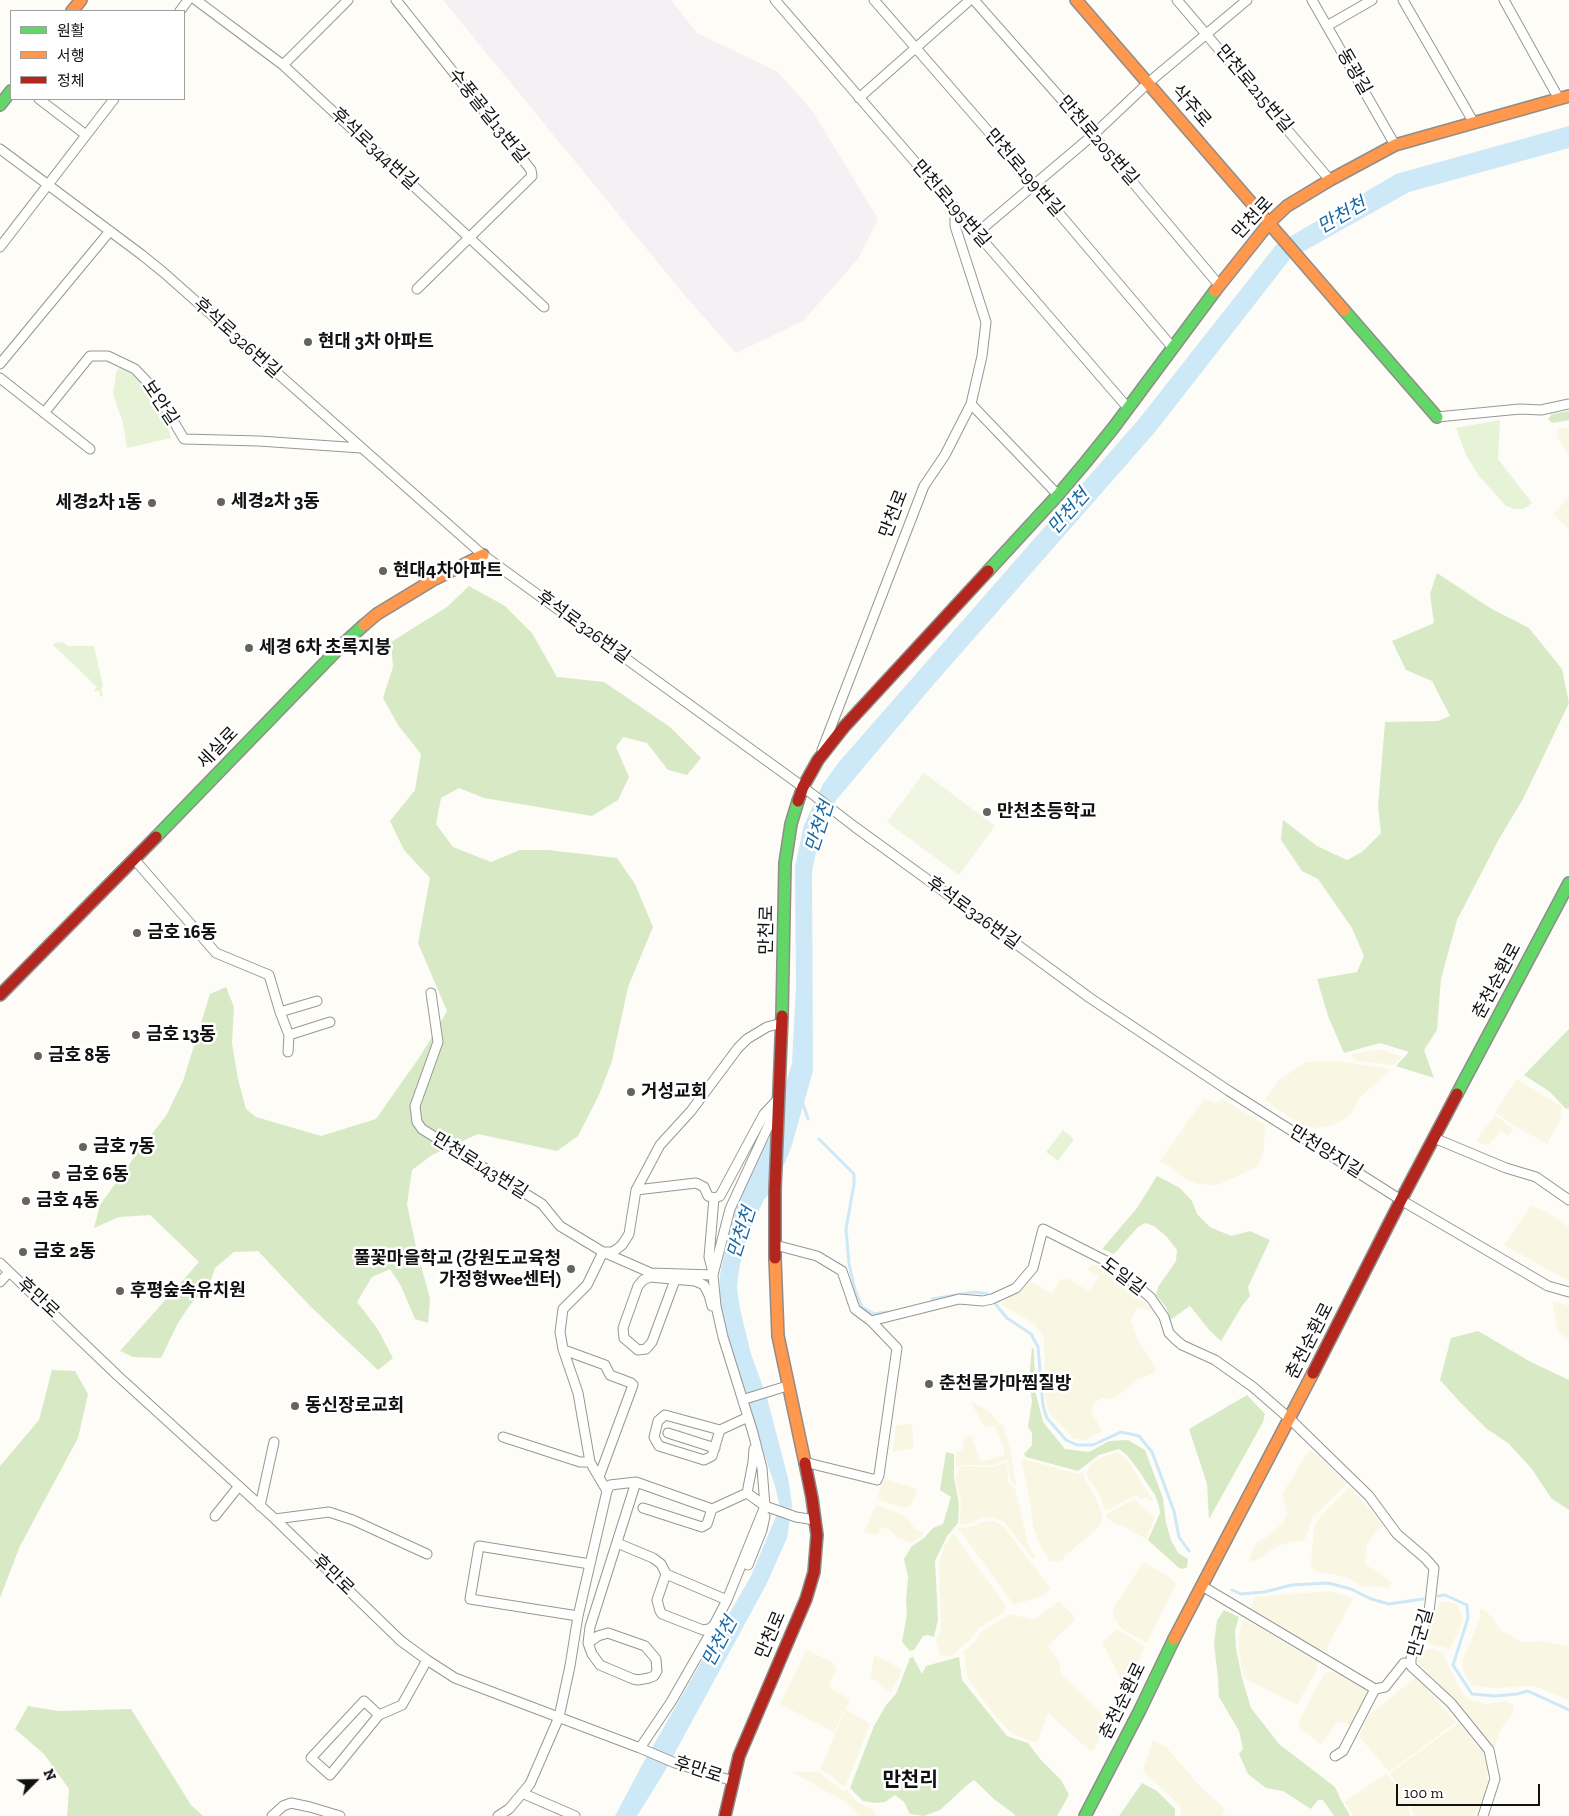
<!DOCTYPE html>
<meta charset="utf-8">
<style>
body{margin:0}
#map{position:relative;width:1569px;height:1816px;overflow:hidden;background:#fdfcf7;font-family:"Zilla Slab","Noto Sans KR",serif}
canvas{display:block}
.legend{position:absolute;left:10px;top:10px;width:175px;height:90px;box-sizing:border-box;background:#fff;border:1px solid #a0a0a0;margin:0;padding:6px 9px;list-style:none;font-size:15px;color:#111}
.legend li{display:flex;align-items:center;gap:10px;height:25px}
.legend b{width:25px;border:1px solid #a0a0a0}
.north{position:absolute;left:10px;top:1756px;width:50px;height:50px;-webkit-text-stroke:4px #fff;paint-order:stroke;rotate:67deg;font-size:14px;font-weight:700;line-height:20px;text-align:center;color:#111}
.north::after{content:'';display:block;margin:auto;width:18px;height:22px;background:#111;clip-path:polygon(50% 0,100% 100%,50% 72%,0 100%)}
.scale{position:absolute;left:1396px;top:1784px;width:144px;height:22px;box-sizing:border-box;border:2px solid #111;border-top:0;padding-left:6px;font-size:15px;line-height:18px;white-space:nowrap;color:#111;-webkit-text-stroke:4px #fff;paint-order:stroke}
</style>
<div id="map">
<canvas width="1569" height="1816"></canvas>
<ul class="legend">
<li><b style="height:6px;background:#63d668"></b>원활</li>
<li><b style="height:6px;background:#ff974d"></b>서행</li>
<li><b style="height:6px;background:#b3261e"></b>정체</li>
</ul>
<div class="north">N</div>
<div class="scale">100 m</div>
</div>
<script>
const g = document.querySelector('canvas').getContext('2d');
g.lineJoin = 'round';
function fillPath(path, color) { g.fillStyle = color; g.fill(path, 'evenodd'); }
const shape = rows => new Path2D(rows.map(r => 'M' + r).join(''));
function trace(path, color, width, dash) { g.strokeStyle = color; g.lineWidth = width; g.lineCap = dash ? 'butt' : 'round'; g.setLineDash(dash || []); g.stroke(path); }
function label(font, color, halo, rows, align = 'center') {
  g.font = font + ' "Zilla Slab","Noto Sans KR",serif'; g.lineWidth = 5; g.setLineDash([]); g.textBaseline = 'middle'; g.strokeStyle = halo; g.fillStyle = color; for (const [text, x, y, turn = 0] of rows) {
    g.save(); g.translate(x, y); g.rotate((+turn || 0) * Math.PI / 180); g.textAlign = isNaN(turn) ? turn : align; if (halo) g.strokeText(text, 0, 0); g.fillText(text, 0, 0); g.restore();
  }
}
fillPath(shape([
 [443,0,671,0,697,33,778,72,813,112,878,219,858,259,803,321,736,353,686,297]
]), '#f5f0f3');
fillPath(shape([
 [1569,427,1569,456,1557,437,1558,429],
 [1569,497,1569,530,1553,514],
 [1381,1049,1402,1057,1393,1065,1357,1061,1350,1055],
 [1337,1061,1379,1067,1391,1070,1360,1097,1350,1116,1334,1125,1319,1128,1301,1125,1265,1100,1279,1080,1306,1062],
 [1517,1079,1562,1107,1560,1120,1547,1144,1513,1125,1495,1112],
 [1204,1099,1216,1103,1222,1099,1265,1125,1264,1149,1258,1166,1253,1169,1217,1185,1198,1184,1186,1179,1166,1164,1159,1162],
 [1495,1115,1513,1129,1508,1136,1501,1131,1488,1146,1476,1141],
 [1531,1206,1545,1211,1569,1227,1569,1281,1504,1245],
 [1091,1265,1098,1265,1111,1273,1152,1309,1153,1312,1142,1308,1137,1309,1131,1320,1137,1338,1156,1369,1154,1373,1137,1380,1117,1396,1111,1399,1102,1398,1095,1402,1091,1411,1101,1429,1101,1432,1085,1440,1074,1439,1049,1413,1045,1396,1044,1337,1033,1323,1000,1304,1031,1283,1036,1284,1052,1294,1061,1279,1068,1279,1089,1291,1099,1276,1088,1270],
 [1552,1301,1569,1306,1569,1340,1560,1333,1557,1327],
 [970,1401,989,1411,1000,1424,1003,1425,1011,1453,1016,1487,1010,1480,1007,1459,995,1465,961,1465,956,1469,956,1454,963,1448,964,1437,972,1436,979,1459,982,1461,1003,1456,1005,1453,995,1426,986,1427,983,1424],
 [912,1424,914,1448,893,1452,896,1425],
 [1310,1449,1347,1483,1312,1518,1306,1537,1302,1541,1294,1541,1277,1546,1259,1559,1248,1563,1255,1544,1269,1535,1284,1522,1287,1513,1282,1494],
 [1117,1452,1126,1458,1154,1502,1144,1497,1141,1499,1137,1495,1107,1510,1105,1510,1100,1496,1087,1476,1087,1470,1092,1463,1102,1457],
 [1023,1459,1079,1474,1083,1471,1085,1479,1096,1498,1102,1515,1102,1521,1096,1530,1066,1555,1061,1562,1050,1561,1039,1543,1033,1526,1030,1501,1022,1463],
 [1007,1462,1008,1482,1015,1489,1029,1546,1036,1558,1033,1559,1004,1522,992,1517,980,1518,974,1522,963,1525,960,1523,961,1502,956,1479,958,1471,962,1466,994,1467],
 [886,1479,914,1488,917,1490,911,1505,904,1508,880,1500,878,1496,883,1481],
 [1350,1487,1384,1526,1376,1532,1367,1544,1365,1564,1387,1578,1392,1583,1389,1588,1362,1586,1346,1577,1314,1571,1311,1563,1314,1528,1321,1516],
 [1135,1499,1140,1505,1155,1517,1146,1539,1126,1528,1112,1522,1107,1518,1106,1514],
 [876,1505,907,1517,915,1529,923,1532,923,1535,912,1543,897,1538,891,1530,882,1527,877,1535,864,1532],
 [994,1521,1004,1527,1050,1588,1044,1595,1014,1605,958,1528,975,1526,980,1522],
 [953,1533,1006,1606,1003,1613,979,1628,971,1639,950,1657,940,1655,936,1640,941,1632,939,1562,945,1545],
 [1146,1563,1172,1579,1175,1582,1175,1586,1147,1643,1121,1628,1113,1617,1113,1609,1142,1564],
 [1329,1591,1353,1598,1325,1651,1318,1651,1250,1609,1255,1597],
 [1059,1601,1073,1615,1075,1620,1048,1646,1059,1661,1061,1674,1102,1714,1107,1721,1094,1750,1090,1751,1048,1713,1037,1743,1012,1734,993,1713,968,1679,963,1652,974,1643,982,1631,1011,1614,1034,1620],
 [1445,1601,1457,1604,1463,1621,1450,1649,1423,1642,1431,1626,1439,1603],
 [1480,1609,1484,1610,1493,1618,1501,1631,1523,1642,1539,1641,1569,1646,1569,1700,1535,1686,1490,1688,1471,1685,1463,1670,1462,1663,1480,1617],
 [1243,1619,1246,1620,1316,1661,1318,1668,1298,1703,1296,1704,1251,1682,1244,1677,1239,1653,1239,1635],
 [1117,1629,1145,1647,1125,1688,1102,1642],
 [1422,1649,1433,1649,1444,1653,1446,1661,1462,1693,1470,1700,1487,1704,1506,1701,1513,1705,1514,1712,1500,1730,1495,1748,1490,1747,1458,1705,1418,1662,1419,1654],
 [806,1650,832,1662,837,1669,829,1683,831,1688,850,1700,834,1732,780,1704],
 [874,1655,902,1669,900,1676,890,1692,871,1678],
 [1330,1671,1337,1673,1371,1692,1353,1726,1338,1721,1321,1745,1298,1726,1299,1720,1324,1674],
 [1416,1677,1456,1722,1389,1772,1359,1736,1367,1716],
 [846,1709,869,1723,869,1727,845,1787,841,1785,834,1778,820,1769],
 [1459,1723,1485,1754,1489,1787,1480,1806,1473,1816,1415,1816,1405,1797,1390,1773],
 [1153,1740,1166,1747,1199,1785,1225,1809,1222,1816,1180,1816,1181,1808,1169,1795,1146,1775,1143,1769],
 [792,1772,819,1772,843,1791,847,1790,857,1802,875,1811,875,1816,860,1816,845,1802],
 [1387,1773,1407,1802,1410,1816,1354,1816,1344,1802]
]), '#f9f7e4');
fillPath(shape([
 [119,368,133,374,152,395,166,420,171,438,127,448,123,423,113,394,116,373],
 [1500,420,1498,459,1532,503,1523,509,1515,509,1506,506,1479,476,1466,455,1456,428],
 [63,642,68,646,94,646,103,686,101,688,103,696,100,697,99,690,96,692,94,691,97,687,53,645,55,643],
 [1063,1130,1074,1139,1058,1161,1046,1152]
]), '#e7f3d7');
fillPath(shape([
 [1569,411,1569,420,1552,423,1548,419,1552,414],
 [1437,573,1490,608,1529,628,1562,669,1569,703,1523,799,1499,839,1457,920,1441,979,1437,1030,1424,1050,1434,1078,1396,1066,1409,1052,1380,1043,1344,1053,1328,1016,1317,979,1357,972,1364,956,1352,928,1336,905,1318,879,1302,871,1281,840,1283,820,1317,846,1347,860,1362,852,1381,833,1378,806,1385,722,1438,721,1450,716,1432,681,1406,670,1392,641,1434,623,1430,594],
 [469,586,505,606,532,633,557,677,604,682,670,727,701,758,687,775,668,770,647,743,623,737,616,747,629,777,618,800,592,816,484,798,459,788,441,798,436,824,453,847,491,862,520,850,548,850,617,858,635,884,653,927,628,987,612,1061,599,1095,578,1136,557,1151,478,1134,432,1155,412,1170,407,1204,417,1252,430,1298,428,1323,415,1319,401,1286,390,1269,372,1277,357,1302,377,1328,393,1358,378,1370,311,1307,258,1251,234,1252,215,1268,209,1286,190,1305,178,1323,161,1358,133,1357,120,1351,199,1262,150,1215,119,1217,94,1228,100,1205,143,1145,166,1116,183,1081,210,994,226,987,234,1007,232,1043,238,1079,246,1109,256,1117,321,1136,376,1119,421,1055,447,1011,418,943,430,878,404,850,390,821,415,790,421,754,398,725,383,698,393,667,391,642,447,607],
 [1569,1029,1569,1108,1566,1109,1550,1092,1524,1075],
 [1157,1176,1180,1188,1192,1201,1197,1214,1210,1227,1231,1236,1250,1231,1270,1240,1248,1287,1250,1296,1242,1306,1221,1341,1210,1331,1190,1306,1170,1320,1166,1307,1156,1295,1158,1287,1176,1261,1177,1250,1166,1236,1154,1226,1145,1223,1138,1227,1114,1254,1102,1249,1137,1208],
 [1478,1331,1531,1362,1569,1380,1569,1510,1551,1498,1532,1469,1508,1443,1487,1429,1459,1401,1440,1380,1451,1338],
 [1032,1347,1034,1350,1035,1390,1043,1422,1065,1449,1089,1452,1109,1441,1128,1440,1145,1450,1163,1498,1166,1523,1171,1540,1178,1553,1188,1559,1187,1567,1183,1569,1179,1568,1148,1540,1160,1513,1159,1506,1155,1495,1139,1471,1127,1455,1119,1449,1099,1455,1078,1471,1026,1457,1024,1454,1032,1445,1032,1433,1028,1427,1032,1401,1029,1382],
 [52,1370,75,1371,88,1394,78,1438,20,1546,0,1598,0,1466,39,1420],
 [1247,1395,1265,1414,1263,1422,1209,1519,1207,1484,1189,1429],
 [946,1452,954,1454,954,1477,959,1504,958,1523,947,1536,935,1561,938,1620,934,1637,928,1635,923,1636,914,1650,910,1651,902,1642,907,1614,906,1601,908,1577,904,1559,912,1546,924,1538,933,1528,943,1524,951,1497,940,1490],
 [1224,1610,1239,1617,1235,1631,1236,1648,1242,1678,1251,1708,1279,1744,1335,1787,1341,1800,1350,1816,1334,1816,1323,1800,1318,1800,1311,1809,1283,1791,1266,1788,1248,1774,1239,1754,1243,1749,1239,1731,1219,1697,1218,1678,1214,1644,1217,1620],
 [913,1657,922,1674,926,1666,959,1657,962,1680,1007,1736,1028,1743,1041,1760,1061,1780,1069,1795,1057,1816,1015,1816,1013,1813,995,1800,974,1780,966,1786,940,1810,924,1816,910,1814,904,1802,895,1795,885,1802,875,1803,863,1801,850,1788,874,1726,886,1705,896,1694,910,1658],
 [28,1706,58,1711,131,1709,191,1805,203,1816,67,1816,69,1789,44,1754,15,1729],
 [1142,1783,1157,1791,1175,1809,1175,1816,1119,1816]
]), '#d8eac5');
fillPath(shape([
 [924,773,995,826,959,875,887,822]
]), '#f0f6e1');
fillPath(shape([
 [1569,126,1569,148,1409,192,1290,259,1155,432,934,684,837,799,829,812,820,834,812,871,813,1071,791,1148,775,1186,764,1200,754,1220,746,1243,739,1269,737,1288,740,1309,751,1354,767,1398,788,1478,792,1504,787,1538,766,1585,665,1771,637,1816,615,1816,642,1765,751,1576,780,1507,775,1486,725,1337,719,1305,720,1275,734,1209,756,1159,769,1138,792,1063,796,988,795,867,804,825,823,784,839,762,1139,419,1276,245,1396,174]
]), '#cde8f7');
trace(shape([
 [802,1101,808,1119],
 [819,1139,854,1174,854,1184,846,1229,849,1264,855,1290,862,1307,874,1314,886,1312],
 [932,1299,975,1292,988,1294],
 [996,1305,1007,1318,1031,1334,1038,1347,1043,1406,1047,1418,1066,1440,1077,1445,1093,1445,1121,1432,1139,1436,1152,1452,1174,1511,1179,1537,1189,1551],
 [1232,1590,1241,1594,1264,1592,1292,1585,1328,1583,1351,1589,1371,1599,1389,1604,1423,1599],
 [1438,1596,1445,1595,1467,1605,1468,1618,1453,1665,1472,1694,1495,1696,1517,1694,1528,1691,1569,1710]
]), '#cde8f7', 3);
const street = shape([
 [196,0,283,65,544,307],
 [396,0,531,170,532,176,417,289],
 [775,0,1128,408],
 [874,0,1035,185,1173,348],
 [974,0,1093,135,1219,285],
 [1177,0,1330,180],
 [1312,0,1395,145],
 [1403,0,1474,123],
 [1504,0,1559,99],
 [180,11,188,0],
 [1327,26,1372,0],
 [283,65,348,0],
 [859,98,970,0],
 [39,99,86,135],
 [0,149,142,255,163,272,483,555,803,787,855,827,1030,954,1090,998,1229,1091,1401,1200,1548,1286,1569,1292],
 [977,233,1093,135,1148,83,1247,0],
 [0,247,114,99],
 [0,364,110,231],
 [0,378,90,449],
 [971,404,1058,495],
 [44,413,90,356,108,356,135,369,155,390,184,439,259,441,361,448],
 [1437,417,1520,409,1541,410,1569,404],
 [822,750,924,486,945,455,971,404,982,356,986,322,955,226,955,210],
 [134,859,216,953,269,975,280,1012,289,1035,288,1052],
 [431,993,438,1042,415,1106,417,1122,422,1129,542,1204,560,1226,603,1252,651,1273,713,1275,716,1306,723,1337,753,1433,762,1468,765,1506,727,1600,714,1625,709,1629,703,1630,662,1614,660,1611,657,1600,666,1574],
 [280,1012,317,1001],
 [289,1035,330,1022],
 [1434,1138,1506,1168,1536,1177,1569,1200],
 [636,1190,696,1183,704,1187,708,1196,714,1198,720,1196,764,1114,778,1099],
 [775,1245,817,1256,842,1271,855,1309,871,1321,897,1348,879,1475,877,1480,804,1462],
 [603,1252,612,1252,617,1249,622,1245,629,1234,636,1190,660,1145,691,1111,738,1048,747,1039,767,1027,782,1023],
 [0,1263,118,1376,275,1519,401,1641,427,1660,455,1678,640,1748,675,1763,733,1781],
 [713,1272,709,1257,714,1198],
 [713,1275,730,1209,777,1107],
 [675,1280,652,1342,646,1349,638,1350,624,1338,623,1328,638,1286,643,1280,650,1277,695,1281,704,1285,709,1295,712,1306],
 [0,1282,9,1272],
 [871,1321,959,1299,983,1301,992,1299,1016,1288,1033,1268,1043,1229,1112,1264,1151,1298,1164,1317,1169,1333,1175,1339,1182,1345,1215,1360,1253,1387,1290,1419,1369,1496,1397,1534,1425,1558,1434,1568,1429,1612,1411,1658,1411,1666,1451,1703,1489,1750,1495,1779,1483,1816],
 [564,1350,605,1365,610,1375,631,1383,633,1385,599,1477],
 [743,1402,745,1399,787,1386],
 [720,1430,712,1456,704,1460,659,1446,654,1437,658,1421,665,1415,720,1430,746,1418],
 [668,1433,715,1448],
 [503,1437,580,1462,590,1462],
 [607,1491,610,1485,636,1482,712,1509],
 [747,1493,753,1462,754,1449],
 [260,1506,274,1442],
 [643,1508,702,1527,707,1524,712,1509,747,1493,765,1506,796,1517,815,1520],
 [215,1516,239,1486],
 [275,1519,329,1512,353,1520,427,1554],
 [617,1543,653,1558,661,1564,666,1574,727,1600],
 [748,1565,762,1530,765,1516],
 [1202,1586,1375,1689],
 [578,1616,470,1599,479,1546,590,1564],
 [588,1643,598,1636,608,1633,645,1646,656,1659,657,1671,654,1676,649,1678,638,1680,633,1679,600,1665,592,1654,588,1643,590,1627,636,1482],
 [379,1715,330,1775,311,1758,364,1701,379,1715,402,1705,427,1660],
 [640,1748,671,1702,714,1627],
 [1335,1756,1343,1751,1375,1689,1385,1687,1404,1663],
 [522,1793,575,1816],
 [272,1816,283,1806,291,1803,310,1807,340,1816],
 [498,1816,509,1809,530,1784,559,1717,570,1666,578,1616,607,1491,590,1462,578,1393,563,1349,560,1332,563,1309,587,1285,603,1252]
]);
const fast = shape([
 [0,105,11,91],
 [1344,310,1437,417],
 [988,571,1058,495,1085,463,1114,427,1215,291],
 [156,837,343,644,364,625],
 [782,1016,785,863,791,824,798,801],
 [1457,1094,1569,883],
 [1085,1816,1140,1710,1174,1639]
]);
const slow = shape([
 [1076,0,1344,310],
 [72,11,81,0],
 [1215,291,1270,222,1287,206,1330,180,1395,145,1569,96],
 [364,625,377,614,433,580,483,555],
 [775,1258,778,1336,805,1463],
 [1174,1639,1313,1373]
]);
const jam = shape([
 [798,801,803,787,818,760,844,727,988,571],
 [0,995,156,837],
 [775,1258,775,1190,782,1016],
 [1313,1373,1401,1200,1457,1094],
 [725,1816,739,1756,806,1599,814,1572,817,1535,812,1498,805,1463]
]);
trace(street, '#979795', 11);
trace(fast, '#8e8d8b', 14);
trace(slow, '#8e8d8b', 14);
trace(jam, '#8e8d8b', 14);
trace(street, '#fffffe', 9);
trace(fast, '#63d668', 11);
trace(slow, '#ff974d', 11);
trace(jam, '#b3261e', 11);
for (const [x, y, r, color] of [
 [308,342,5,"#646362"],
 [221,502,5,"#646362"],
 [152,503,5,"#646362"],
 [383,571,5,"#646362"],
 [249,648,5,"#646362"],
 [987,812,5,"#646362"],
 [137,933,5,"#646362"],
 [136,1035,5,"#646362"],
 [38,1056,5,"#646362"],
 [631,1092,5,"#646362"],
 [83,1147,5,"#646362"],
 [56,1175,5,"#646362"],
 [26,1201,5,"#646362"],
 [23,1252,5,"#646362"],
 [571,1269,5,"#646362"],
 [120,1291,5,"#646362"],
 [929,1384,5,"#646362"],
 [295,1406,5,"#646362"]
]) { const dot = new Path2D(); dot.arc(x, y, r, 0, 2 * Math.PI); g.fillStyle = color; g.fill(dot); trace(dot, '#fff', 2); }
label('18px', '#111', '#fff', [
 ["동광길",1354,72,60],
 ["만천로215번길",1254,89,50],
 ["삭주로",1191,106,49],
 ["수풍골길13번길",488,116,51],
 ["만천로205번길",1098,141,49],
 ["후석로344번길",374,149,43],
 ["만천로199번길",1024,173,49],
 ["만천로195번길",951,204,49],
 ["만천로",1253,218,-47],
 ["후석로326번길",237,338,42],
 ["보안길",160,403,56],
 ["만천로",894,514,-69],
 ["후석로326번길",583,627,36],
 ["세실로",218,748,-46],
 ["후석로326번길",973,913,36],
 ["만천로",767,930,-89],
 ["춘천순환로",1497,981,-62],
 ["만천양지길",1326,1152,32],
 ["만천로143번길",480,1166,32],
 ["도일길",1123,1277,37],
 ["후만로",38,1298,43],
 ["춘천순환로",1310,1341,-63],
 ["후만로",333,1575,44],
 ["만군길",1421,1633,-74],
 ["만천로",771,1635,-67],
 ["춘천순환로",1123,1701,-64],
 ["후만로",698,1770,18]
]);
label('bold 18px', '#111', '#fff', [
 ["현대 3차 아파트",318,342],
 ["세경2차 3동",231,502],
 ["세경2차 1동",142,503,"right"],
 ["현대4차아파트",393,571],
 ["세경 6차 초록지붕",259,648],
 ["만천초등학교",997,812],
 ["금호 16동",147,933],
 ["금호 13동",146,1035],
 ["금호 8동",48,1056],
 ["거성교회",641,1092],
 ["금호 7동",93,1147],
 ["금호 6동",66,1175],
 ["금호 4동",36,1201],
 ["금호 2동",33,1252],
 ["풀꽃마을학교 (강원도교육청",561,1259,"right"],
 ["가정형Wee센터)",561,1280,"right"],
 ["후평숲속유치원",130,1291],
 ["춘천물가마찜질방",939,1384],
 ["동신장로교회",305,1406]
], 'left');
label('italic 19px', '#1768a6', '#fff', [
 ["만천천",1342,216,-30],
 ["만천천",1069,512,-49],
 ["만천천",820,827,-72],
 ["만천천",742,1233,-72],
 ["만천천",720,1642,-62]
]);
label('bold 20px', '#111', '#fff', [
 ["만천리",910,1780]
]);
</script>
